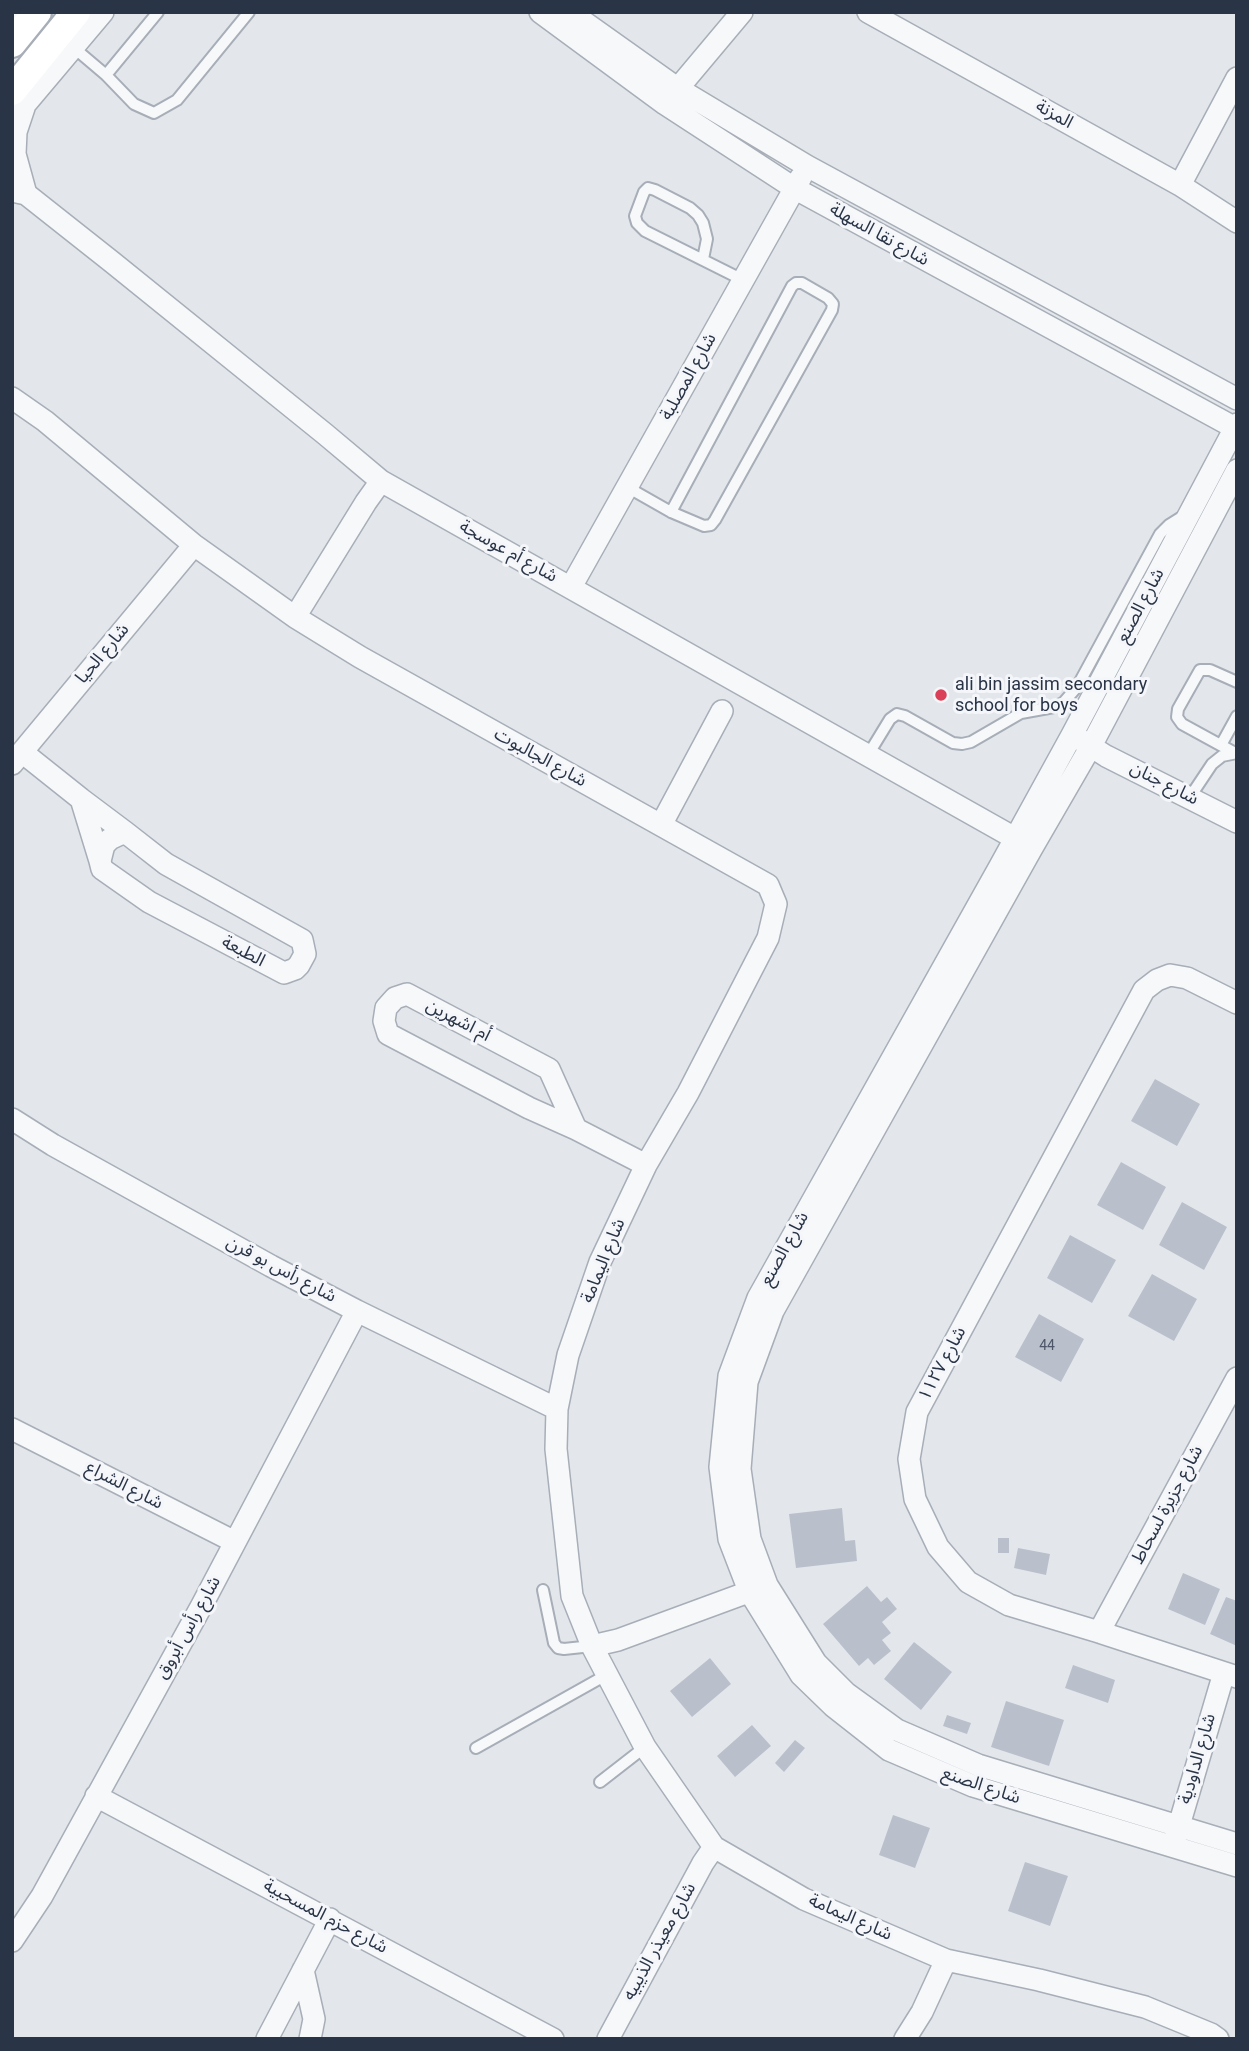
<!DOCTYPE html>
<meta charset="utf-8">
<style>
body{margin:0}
#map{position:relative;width:1249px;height:2051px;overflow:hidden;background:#e3e7ec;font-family:Roboto,sans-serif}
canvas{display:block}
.frame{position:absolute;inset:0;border:14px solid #293447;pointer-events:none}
</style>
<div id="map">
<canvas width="1249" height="2051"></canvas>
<div class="frame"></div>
</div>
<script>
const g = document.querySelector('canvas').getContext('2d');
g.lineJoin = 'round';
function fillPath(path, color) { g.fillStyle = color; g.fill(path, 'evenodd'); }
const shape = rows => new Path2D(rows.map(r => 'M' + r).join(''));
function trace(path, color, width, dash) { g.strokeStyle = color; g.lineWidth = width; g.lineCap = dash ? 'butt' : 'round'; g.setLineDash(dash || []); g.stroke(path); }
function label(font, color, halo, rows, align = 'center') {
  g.font = font + ' Roboto,"Noto Sans Arabic",sans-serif'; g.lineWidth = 6; g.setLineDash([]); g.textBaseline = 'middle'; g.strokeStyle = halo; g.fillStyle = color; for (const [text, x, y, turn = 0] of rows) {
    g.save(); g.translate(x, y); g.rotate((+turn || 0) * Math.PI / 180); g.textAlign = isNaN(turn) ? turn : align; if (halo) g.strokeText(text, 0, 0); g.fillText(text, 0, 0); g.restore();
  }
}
fillPath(shape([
 [1155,1079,1200,1104,1177,1146,1131,1121],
 [1121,1162,1166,1187,1143,1230,1097,1205],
 [1182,1202,1227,1227,1204,1270,1159,1245],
 [1070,1235,1116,1260,1092,1303,1047,1278],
 [1152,1274,1197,1299,1174,1341,1128,1316],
 [1039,1314,1084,1339,1061,1382,1015,1357],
 [842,1508,845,1541,855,1540,857,1561,796,1568,789,1514],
 [998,1538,1009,1538,1009,1553,998,1553],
 [1018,1548,1050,1554,1046,1575,1014,1568],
 [1183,1573,1220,1589,1205,1625,1168,1609],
 [867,1586,881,1602,887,1597,897,1609,882,1622,891,1633,882,1640,891,1651,874,1665,868,1658,859,1666,823,1624],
 [1226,1597,1237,1601,1237,1646,1210,1634],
 [914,1642,952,1672,921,1710,884,1679],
 [710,1658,731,1684,692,1717,670,1691],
 [1073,1665,1115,1680,1108,1703,1065,1688],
 [1006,1701,1064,1720,1049,1766,991,1747],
 [947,1715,971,1723,967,1734,943,1726],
 [752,1725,771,1746,735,1777,717,1756],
 [795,1740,805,1748,784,1772,775,1763],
 [893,1815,930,1828,915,1868,879,1855],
 [1025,1862,1068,1876,1050,1926,1008,1911]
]), '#bac0cb');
const lane = shape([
 [73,47,106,75,134,104,154,113,177,100,249,12],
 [106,75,158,12],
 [703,259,707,239,703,223,698,215,690,208,655,190,648,188,644,192,635,216,637,223,645,231,743,280],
 [627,487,671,512,704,526,711,525,715,520,832,310,833,304,828,298,802,283,796,283,792,286,671,512],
 [1221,745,1237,716],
 [1235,753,1182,724,1177,717,1178,709,1200,670,1210,670,1237,682],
 [868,755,890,719,897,714,905,716,953,743,962,744,971,742,1021,713,1054,707,1063,703,1077,687,1160,534,1169,525,1185,515],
 [1190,797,1212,764,1222,756,1237,753],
 [543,1590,554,1643,558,1648,564,1649,592,1646],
 [476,1748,608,1674],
 [600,1782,645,1747]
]);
const street = shape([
 [540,12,665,104,794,188,1237,429],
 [570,12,677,88,807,166,1237,399],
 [868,12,1180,185,1237,222],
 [12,14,14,12],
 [669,99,742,12],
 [24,108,16,132,15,154,26,194],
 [12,120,103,12],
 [1180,185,1237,78],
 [12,191,26,194,112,262,325,434,381,481,1027,845],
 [12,398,45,421,194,545,295,617,360,657,768,885,776,904,768,938,688,1093,646,1165,600,1262,568,1355,557,1409,556,1449,572,1596,592,1646,645,1747,714,1847,804,1899,946,1960,1039,1980,1145,2007,1211,2034,1218,2039],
 [1237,424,1072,735,1000,866,758,1298,729,1376,720,1467,729,1539,749,1591,801,1675,833,1706,889,1750,973,1786,1237,1866],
 [1237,470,1091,746,1032,848,773,1311,747,1382,740,1469,750,1539,767,1585,816,1663,846,1693,897,1730,978,1765,1237,1844],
 [571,587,801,177],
 [295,617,366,502,381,481],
 [1081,740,1106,756,1237,822],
 [22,752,81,799,125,832,166,864,302,940,305,954,299,965,295,969,284,973,149,902,102,869,100,861,104,845,110,839,125,832],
 [12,764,194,545],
 [81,799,100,861],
 [661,825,722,711],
 [1237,1003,1187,978,1170,975,1157,980,1144,990,917,1412,909,1459,915,1499,938,1547,968,1582,1009,1605,1099,1632,1237,1677],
 [12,1119,53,1145,271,1266,357,1311,557,1409],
 [576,1129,549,1069,407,994,395,998,386,1008,384,1021,388,1034,529,1108,576,1129,646,1165],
 [12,1429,235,1542],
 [1099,1632,1237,1378],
 [592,1646,618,1640,762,1587],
 [96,1796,553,2039],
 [1175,1839,1224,1673],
 [12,1941,42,1896,202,1605,357,1311],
 [303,1970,314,2019,310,2039],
 [267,2039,330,1919],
 [608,2039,703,1863,714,1847],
 [905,2039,922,2012,946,1960]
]);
const secondary = shape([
 [12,43,37,12],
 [12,91,76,12]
]);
trace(lane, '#a7aeb7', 14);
trace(street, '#a7aeb7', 24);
trace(secondary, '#a7aeb7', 32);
trace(lane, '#f7f8fa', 10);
trace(street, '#f7f8fa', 21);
trace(secondary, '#fff', 28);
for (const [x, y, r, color] of [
 [941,695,7,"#da4057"]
]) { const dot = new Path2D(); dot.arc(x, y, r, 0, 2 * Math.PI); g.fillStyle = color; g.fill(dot); trace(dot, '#f4f6f9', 2.5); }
label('14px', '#4d5768', null, [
 ["44",1047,1346]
]);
label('18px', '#293447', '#f4f6f9', [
 ["المزنة",1054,115,29],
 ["شارع نقا السهلة",879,235,29],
 ["شارع المصلبة",689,377,-61],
 ["شارع أم عوسجة",508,552,29],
 ["شارع الصنع",1141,606,-62],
 ["شارع الحيا",103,654,-50],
 ["شارع الجالبوت",540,758,29],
 ["شارع جنان",1164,784,27],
 ["الطبعة",243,952,28],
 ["أم اشهرين",458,1021,28],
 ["شارع الصنع",785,1249,-61],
 ["شارع اليمامة",604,1261,-68],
 ["شارع رأس بو قرن",281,1270,28],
 ["شارع ١١٢٧",943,1364,-62],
 ["شارع الشراع",124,1486,27],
 ["شارع جزيرة لسحاط",1168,1505,-62],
 ["شارع رأس أبروق",189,1628,-61],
 ["شارع الداودية",1198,1759,-74],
 ["شارع الصنع",981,1786,19],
 ["شارع حزم المسحبية",325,1917,28],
 ["شارع اليمامة",850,1918,24],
 ["شارع معيذر الذيبيه",660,1942,-61]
]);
label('18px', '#293447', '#f4f6f9', [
 ["ali bin jassim secondary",955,685],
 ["school for boys",955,706]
], 'left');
</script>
